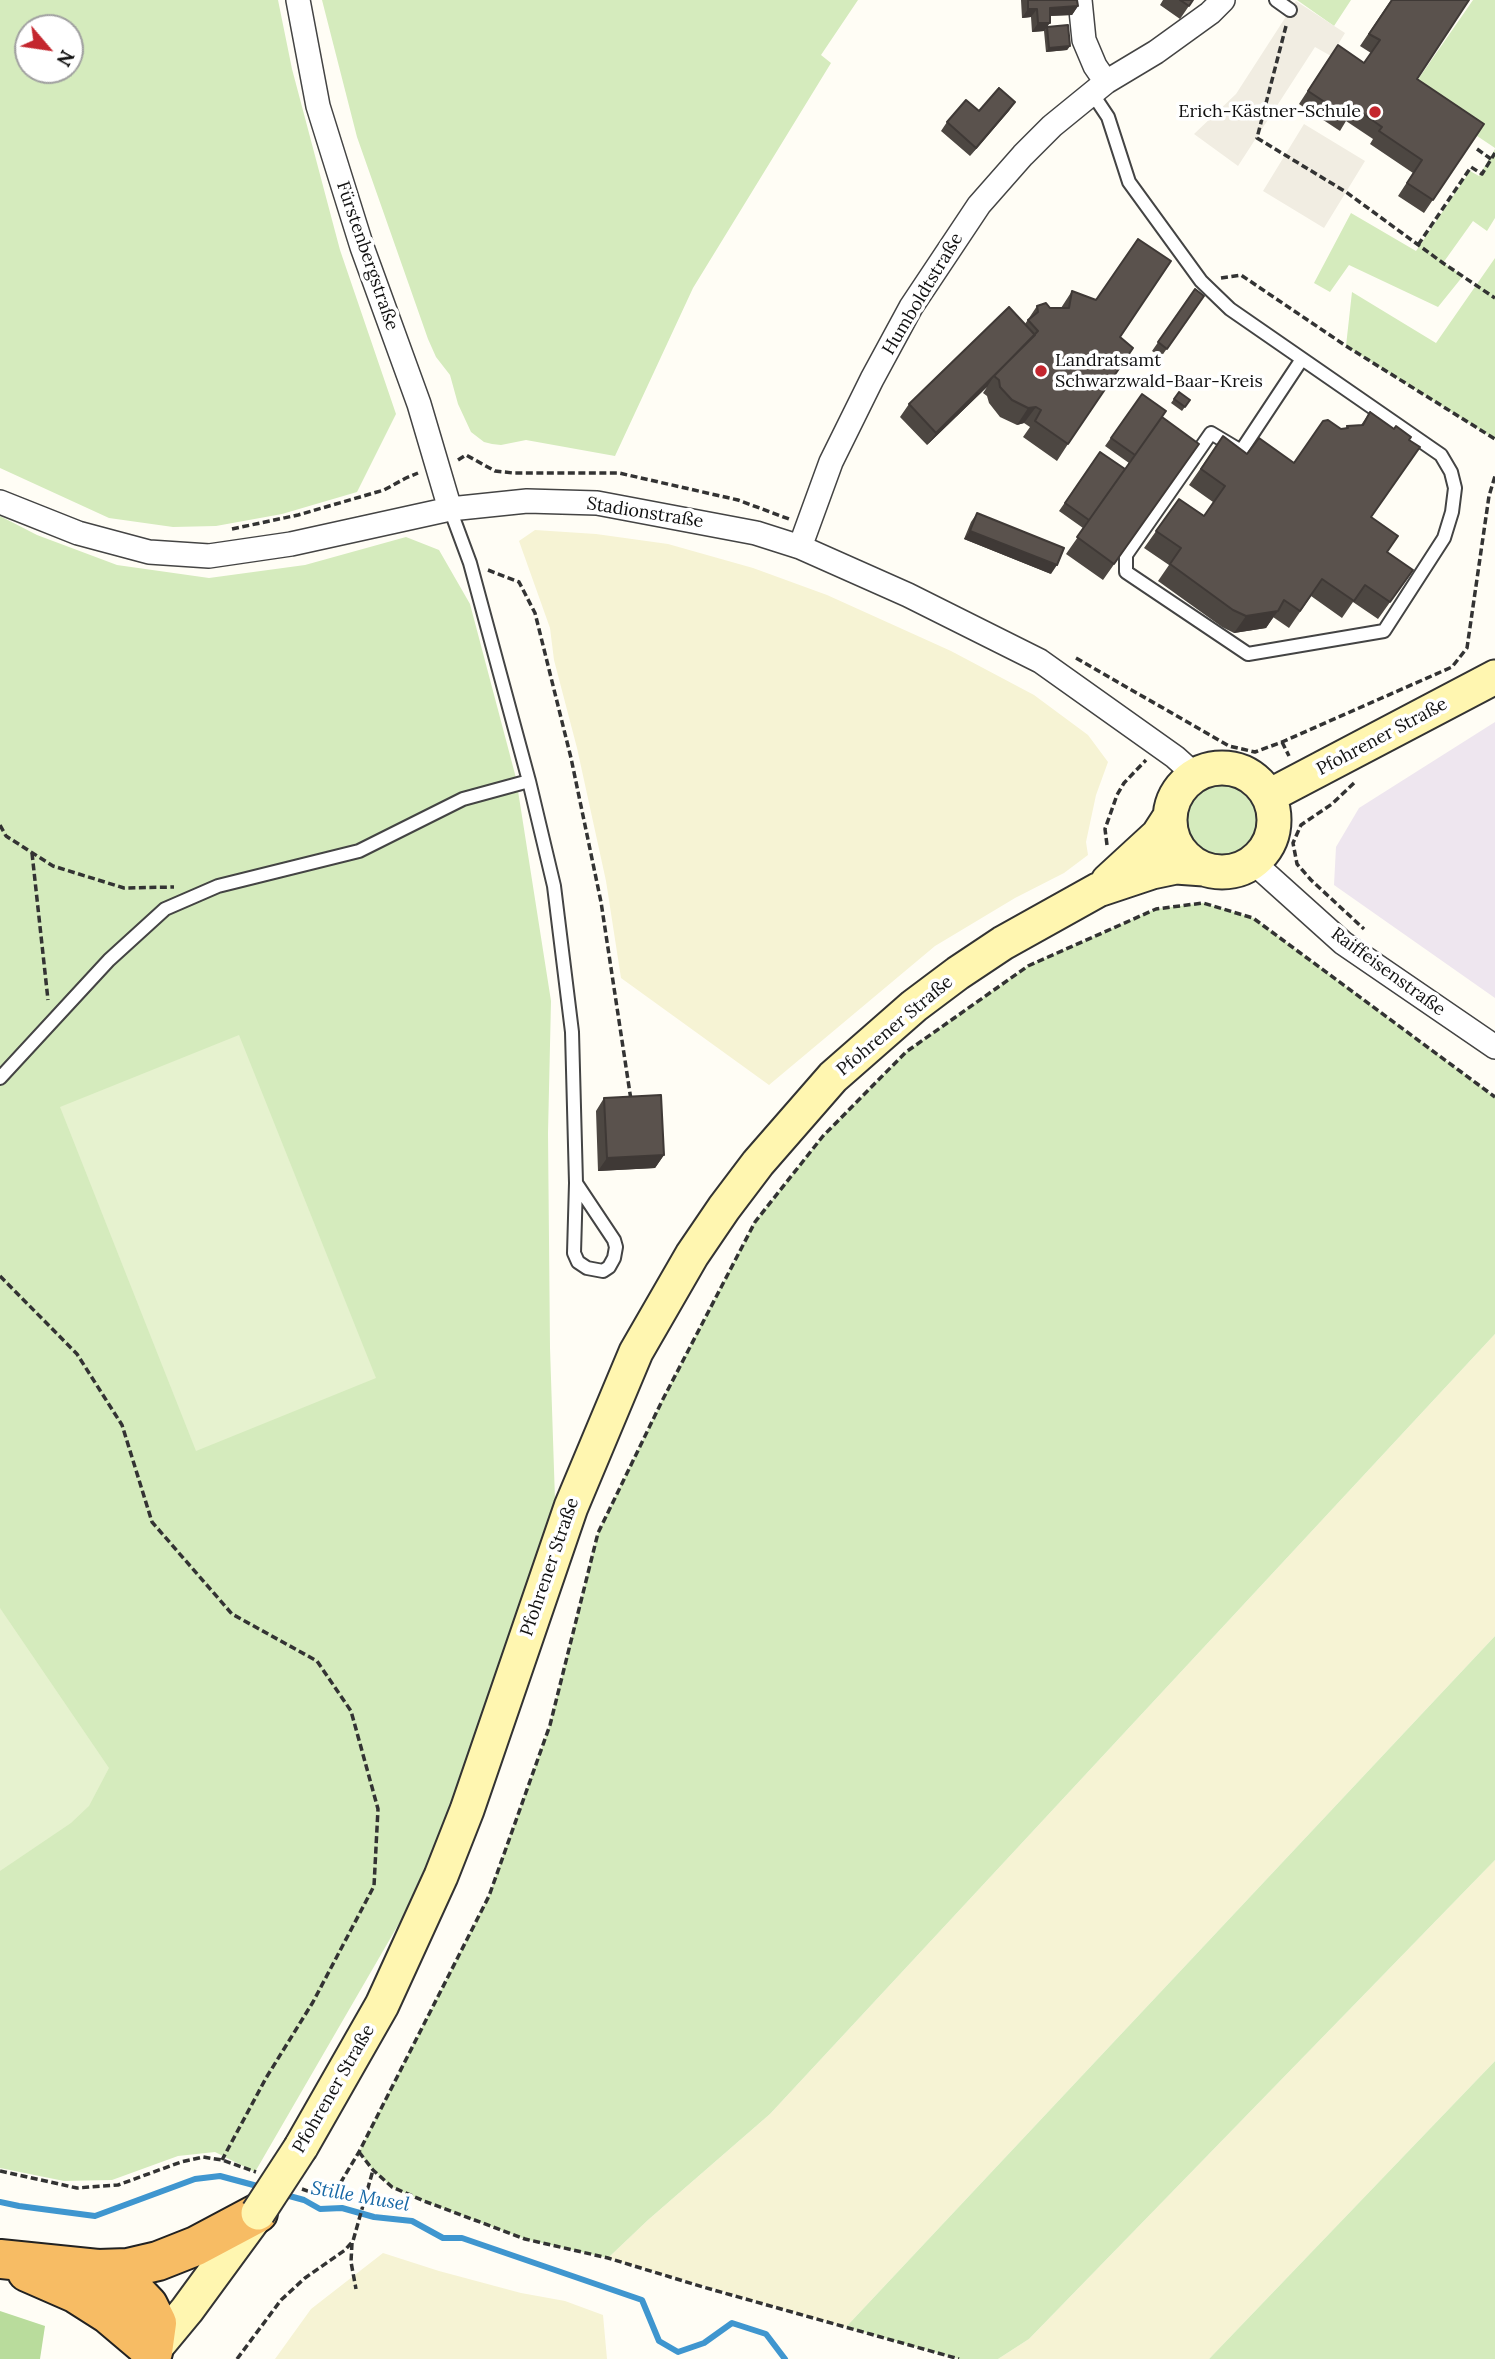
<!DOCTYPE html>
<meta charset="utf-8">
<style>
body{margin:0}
#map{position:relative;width:1495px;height:2359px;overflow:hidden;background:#fffdf5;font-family:Lora,serif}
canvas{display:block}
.north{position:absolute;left:14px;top:14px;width:70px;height:70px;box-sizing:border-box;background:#fff;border:2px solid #a0a0a0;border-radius:50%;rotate:119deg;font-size:19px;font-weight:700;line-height:28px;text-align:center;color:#111}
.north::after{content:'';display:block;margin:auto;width:24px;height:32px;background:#c4262e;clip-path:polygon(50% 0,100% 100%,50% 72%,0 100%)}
</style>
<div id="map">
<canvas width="1495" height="2359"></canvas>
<div class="north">N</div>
</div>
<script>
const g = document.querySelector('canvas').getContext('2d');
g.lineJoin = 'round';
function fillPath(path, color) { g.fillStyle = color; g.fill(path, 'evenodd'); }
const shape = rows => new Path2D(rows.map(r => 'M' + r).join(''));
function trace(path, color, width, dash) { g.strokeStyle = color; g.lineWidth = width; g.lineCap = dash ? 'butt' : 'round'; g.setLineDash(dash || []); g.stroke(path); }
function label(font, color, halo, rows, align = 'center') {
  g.font = font + ' Lora,serif'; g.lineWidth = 7; g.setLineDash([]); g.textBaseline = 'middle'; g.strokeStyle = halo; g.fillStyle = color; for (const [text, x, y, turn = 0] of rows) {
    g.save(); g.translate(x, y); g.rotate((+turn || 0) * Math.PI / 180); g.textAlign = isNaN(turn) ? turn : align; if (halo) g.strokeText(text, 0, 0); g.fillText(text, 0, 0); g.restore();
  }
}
fillPath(shape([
 [1495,722,1495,998,1334,885,1336,847,1359,808]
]), '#eee6ef');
fillPath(shape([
 [535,530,596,534,668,544,753,568,827,595,951,651,1034,695,1088,735,1108,762,1096,795,1086,842,1088,855,1064,873,1015,898,935,946,769,1085,621,978,606,881,577,748,554,660,550,628,519,541],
 [1495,1334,1495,1636,846,2327,608,2258,648,2220,770,2114],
 [1495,1860,1495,2061,1209,2359,998,2359,1029,2339],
 [383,2253,439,2271,521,2293,565,2301,603,2315,607,2359,275,2359,311,2309]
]), '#f6f3d4');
fillPath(shape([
 [0,0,278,0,292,69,340,250,396,414,357,492,282,514,216,526,173,527,109,518,0,468],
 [28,28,70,28,70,70,28,70],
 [322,0,858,0,821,55,831,63,693,288,615,456,526,440,501,445,492,444,484,442,471,432,458,404,450,375,436,357,428,339,357,137],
 [1297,0,1351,0,1334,26],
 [1473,0,1495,0,1495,148,1410,91],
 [1495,149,1495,218,1487,231,1473,221,1443,263,1463,276,1438,307,1349,265,1330,292,1314,283,1351,213,1416,251,1470,171,1479,176],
 [1495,258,1495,439,1346,346,1352,292,1436,343],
 [0,516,37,535,117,565,209,578,305,565,406,537,439,550,470,604,516,778,551,1001,548,1133,550,1348,555,1500,443,1828,401,1920,255,2172,215,2152,178,2156,112,2180,64,2181,0,2168],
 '1177 821a45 45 0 1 1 90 0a45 45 0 1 1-90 0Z',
 [1203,903,1253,918,1495,1097,1495,1334,770,2114,648,2220,608,2258,525,2239,424,2201,392,2187,373,2170,359,2152,489,1896,550,1725,598,1533,662,1401,755,1222,823,1136,906,1052,1028,966,1156,909],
 [1495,1636,1495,1860,1029,2339,998,2359,959,2359,846,2327],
 [1495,2061,1495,2359,1209,2359]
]), '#d5ebbd');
fillPath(shape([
 [0,2311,45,2326,40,2359,0,2359]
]), '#b9dc9c');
fillPath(shape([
 [239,1035,376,1378,196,1451,60,1107],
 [0,1608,109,1768,89,1806,71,1823,0,1871]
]), '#e6f2cf');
fillPath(shape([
 [1296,1,1345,33,1331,56,1315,47,1238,166,1194,134,1236,94],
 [1304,124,1365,161,1324,228,1263,191]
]), '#f1ede2');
trace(shape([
 [282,2194,304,2200,320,2209,342,2208,374,2217,412,2221,443,2238,462,2238,642,2300,659,2341,678,2352,704,2343,732,2323,766,2334,785,2359],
 [0,2202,19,2206,95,2216,195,2179,220,2176,261,2187]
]), '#3f96cf', 6);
const service = shape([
 [1276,0,1290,10],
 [1092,93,1108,117,1129,182,1201,281,1230,309,1441,455,1451,472,1455,488,1452,512,1444,538,1384,631,1248,654,1126,572,1126,555,1211,433,1241,451,1302,359],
 [450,509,470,563,529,781,554,886,572,1032,576,1183,574,1253,578,1262,587,1268,603,1271,609,1267,614,1258,616,1247,614,1240,576,1183],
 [0,1078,109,960,165,909,218,886,359,851,463,799,529,781]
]);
const minor = shape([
 [298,0,318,106,362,247,419,404,450,509],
 [1080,0,1084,40,1095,66,1106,82],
 [0,502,78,533,149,552,209,556,291,544,450,509,527,501,597,503,756,533,800,547,908,595,1040,661,1175,757,1195,775],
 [800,547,831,462,872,379,911,307,979,205,1023,155,1052,126,1106,82,1156,52,1210,13,1223,0],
 [1254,863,1343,943,1495,1047]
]);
const secondary = shape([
 '1170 820a52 52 0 1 1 104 0a52 52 0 1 1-104 0Z',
 [1269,796,1495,677],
 [1108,881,1158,835,1169,818],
 [301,2147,382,2005,441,1876,467,1810,571,1507,636,1352,692,1255,724,1208,758,1163,833,1077,914,1006,958,973,1003,943,1098,890,1152,872,1176,867,1204,869],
 [148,2357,187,2310,258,2213]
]);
const trunk = shape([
 [0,2259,98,2269,128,2268,158,2261,196,2246,258,2213],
 [98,2269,130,2286,148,2305,157,2323,153,2352],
 [27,2272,75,2293,108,2314,153,2352]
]);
trace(service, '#444', 16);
trace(minor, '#444', 26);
trace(secondary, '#333', 37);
trace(trunk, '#222', 42);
trace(shape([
 [1286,26,1257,138,1346,192,1443,263,1495,298],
 [1477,149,1491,159],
 [1418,245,1471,167,1482,174,1495,153],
 [1221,278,1241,275,1346,346,1495,439],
 [458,460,466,455,495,471,513,473,619,473,738,500,789,519],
 [232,529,298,515,384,490,406,478,418,473],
 [488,570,519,582,535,613,571,758,601,902,631,1100],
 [1076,658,1229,746,1255,752,1282,742,1452,667,1467,648,1489,496,1495,476],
 [1282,742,1289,756],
 [1354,783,1332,804,1301,825,1293,843,1297,864,1311,880,1364,929],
 [0,825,6,836,53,866,124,888,174,887],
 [1107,845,1105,829,1117,795,1124,783,1146,760],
 [32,853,48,1000],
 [0,1276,77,1354,122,1425,152,1522,232,1614,317,1661,351,1711,378,1809,374,1886,313,2002,266,2078,222,2160],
 [359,2152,373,2170,392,2187,424,2201,525,2239,608,2258,703,2287,959,2359],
 [0,2171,77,2188,118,2185,181,2162,203,2157,222,2160,256,2172],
 [302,2189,313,2193,328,2192,341,2182,359,2152,489,1896,550,1725,598,1533,662,1401,755,1222,823,1136,906,1052,1028,966,1156,909,1203,903,1253,918,1495,1097],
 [352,2243,351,2262,356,2289],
 [237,2359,281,2300,305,2278,345,2250,353,2241,373,2170]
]), '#333', 3.5, [7, 3.5]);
trace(service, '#fff', 12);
trace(minor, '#fff', 23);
trace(secondary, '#fff6b0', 33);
trace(trunk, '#f7bc64', 38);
const secondaryBridge = shape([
 [258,2213,301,2147]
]);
trace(secondaryBridge, '#333', 37, []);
trace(secondaryBridge, '#fff6b0', 33);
fillPath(shape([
 [1021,0,1077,0,1078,6,1072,15,1050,16,1047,27,1070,46,1067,50,1046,52,1044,31,1032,32,1031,17,1022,18],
 [1163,0,1193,0,1180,19,1160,5],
 [1391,0,1417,79,1484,124,1424,213,1398,196,1413,173,1370,144,1373,139,1346,121,1340,131,1299,104,1329,58,1364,63,1371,53,1360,46],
 [1015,102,970,156,941,131,947,122,979,111],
 [1195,289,1204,296,1161,357,1152,351],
 [1072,291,1120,337,1068,444,1057,461,1023,437,1030,427,1024,423,1017,425,1000,417,989,403,987,396,983,393,987,387,927,445,900,417,909,404,1025,324,1037,306,1050,308,1061,308],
 [1179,392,1190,400,1182,411,1171,403],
 [1142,394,1162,417,1199,444,1103,580,1066,554,1136,454,1129,463,1105,446],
 [1370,412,1371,517,1387,552,1413,570,1378,619,1353,602,1342,618,1311,596,1289,628,1273,617,1266,628,1234,633,1222,627,1158,581,1169,565,1144,548,1179,499,1204,516,1213,502,1189,485,1223,436,1247,454,1294,462,1341,429,1345,429,1347,426,1361,425],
 [1100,452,1125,469,1083,528,1059,511],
 [977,513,1051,574,964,539,971,522],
 [604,1098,664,1155,655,1168,598,1171,596,1111]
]), '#4d4742');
fillPath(shape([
 [1078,6,1072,15,1044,16,1050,8],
 [1028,9,1037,9,1031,17,1022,18],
 [1038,23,1050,23,1044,31,1032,32],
 [1070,46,1067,50,1046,52,1049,48],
 [1015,102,1009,111,970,156,976,148],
 [994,376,987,387,927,445,936,433],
 [1036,407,1024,423,1017,425,1028,408],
 [970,531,1057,565,1051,574,964,539],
 [1278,611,1266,628,1234,633,1246,616],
 [664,1155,655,1168,598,1171,607,1158]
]), '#3f3936');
const building = shape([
 [1028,0,1077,0,1078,6,1050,8,1050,23,1038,23,1037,9,1028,9,1028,0],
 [1180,0,1193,0,1189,6,1180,0],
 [1392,0,1469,0,1417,79,1484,124,1433,200,1407,183,1422,160,1379,131,1382,127,1355,108,1349,118,1308,91,1338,45,1364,63,1380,40,1369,34,1392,0],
 [1068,25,1070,46,1049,48,1047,27,1068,25],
 [999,88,1015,102,976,148,947,122,966,100,979,111,999,88],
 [1138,239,1171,261,1120,337,1133,348,1068,444,1035,421,1041,410,1036,407,1028,408,1012,400,1000,387,999,380,994,376,1038,331,1028,320,1038,312,1037,306,1046,303,1050,308,1069,308,1072,291,1096,300,1138,239],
 [1195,289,1204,296,1167,349,1158,342,1195,289],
 [1009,307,1035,335,936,433,909,404,1009,307],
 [1179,392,1190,400,1185,407,1174,399,1179,392],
 [1142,394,1166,411,1135,455,1111,438,1142,394],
 [1370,412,1394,429,1396,426,1411,437,1409,440,1420,447,1371,517,1398,536,1387,552,1413,570,1390,602,1365,585,1354,601,1322,579,1300,611,1284,600,1278,611,1246,616,1233,610,1170,564,1181,548,1156,531,1179,499,1204,516,1225,486,1201,469,1223,436,1247,454,1259,438,1294,463,1323,421,1328,420,1341,429,1348,428,1347,426,1363,425,1370,412],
 [1162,417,1199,444,1114,564,1077,537,1162,417],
 [1100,452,1125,469,1089,520,1065,503,1100,452],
 [977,513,1064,548,1057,565,970,531,977,513],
 [661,1095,664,1155,607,1158,604,1098,661,1095]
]);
fillPath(building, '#5a524d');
trace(building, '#3f3936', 2);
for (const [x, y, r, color] of [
 [1375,112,7,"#c4262e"],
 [1041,371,7,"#c4262e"]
]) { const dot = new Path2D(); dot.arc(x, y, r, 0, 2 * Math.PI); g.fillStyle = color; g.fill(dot); trace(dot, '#fff', 2.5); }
label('18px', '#111', '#fff', [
 ["Erich-Kästner-Schule",1361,112],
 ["Landratsamt",1055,361,"left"],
 ["Schwarzwald-Baar-Kreis",1055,382,"left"]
], 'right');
label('18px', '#111', '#fff', [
 ["Fürstenbergstraße",367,256,71],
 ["Humboldtstraße",923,294,-59],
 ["Stadionstraße",645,513,9],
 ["Pfohrener Straße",1382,737,-28],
 ["Raiffeisenstraße",1388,972,36],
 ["Pfohrener Straße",895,1026,-40],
 ["Pfohrener Straße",550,1567,-71],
 ["Pfohrener Straße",334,2089,-60]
]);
label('italic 19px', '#1768a6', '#fff', [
 ["Stille Musel",360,2197,10]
]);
</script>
